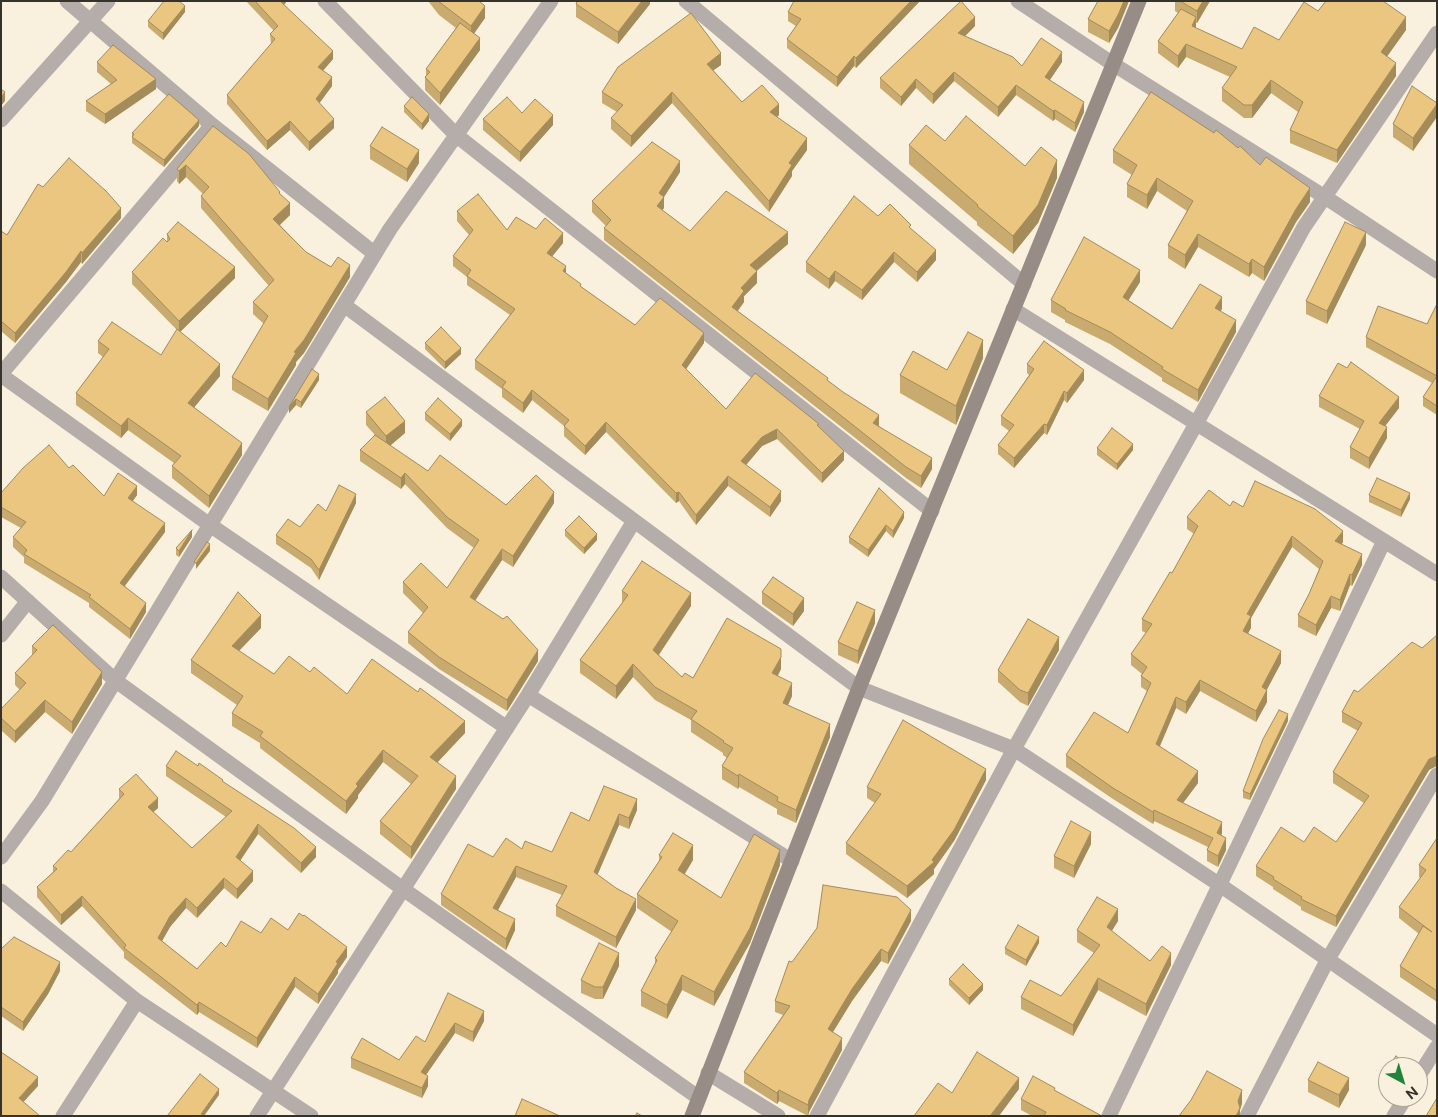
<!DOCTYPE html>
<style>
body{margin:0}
#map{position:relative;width:1438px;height:1117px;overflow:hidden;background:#f9f0de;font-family:"Public Sans",sans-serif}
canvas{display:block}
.frame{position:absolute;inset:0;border:2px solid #36322c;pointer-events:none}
.north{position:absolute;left:1378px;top:1057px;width:50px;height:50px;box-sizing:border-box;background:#f9f0de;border:1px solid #aba497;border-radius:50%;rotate:141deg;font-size:14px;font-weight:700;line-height:20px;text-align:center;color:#36322c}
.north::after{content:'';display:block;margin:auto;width:18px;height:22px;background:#208539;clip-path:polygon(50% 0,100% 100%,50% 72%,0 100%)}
</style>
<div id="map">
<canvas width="1438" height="1117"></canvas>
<div class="frame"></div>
<div class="north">N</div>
</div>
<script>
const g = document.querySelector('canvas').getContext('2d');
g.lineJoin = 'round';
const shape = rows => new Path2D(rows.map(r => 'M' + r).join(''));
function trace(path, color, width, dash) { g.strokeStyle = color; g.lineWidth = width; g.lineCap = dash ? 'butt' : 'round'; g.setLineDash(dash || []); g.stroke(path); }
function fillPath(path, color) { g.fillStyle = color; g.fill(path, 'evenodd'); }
trace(shape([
 [67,1,212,125,375,254],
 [325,1,456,135,932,511],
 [686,1,1024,284],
 [1018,1,1113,64,1325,197,1437,271],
 [1,120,108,1],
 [344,305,859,688,1014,749,1220,885,1437,1035],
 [1013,309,1437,574],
 [1,374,212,125],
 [1,375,210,525,507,728],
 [1,577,116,681,403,889,699,1098],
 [1,635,28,601],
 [528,695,792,861],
 [1,857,42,801,390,229,551,1],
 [1,891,137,1001,311,1116],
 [708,1073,778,1116],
 [1418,1077,1437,1047],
 [63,1116,137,1001],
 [257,1116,528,695,634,521],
 [817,1116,1014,749,1196,424,1304,227,1437,33],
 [1109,1116,1384,541],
 [1247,1116,1328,959,1437,775],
 [1394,1116,1406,1097]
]), '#b5ada9', 15);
trace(shape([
 [692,1116,859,688,1139,1]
]), '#988c86', 15);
fillPath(shape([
 [246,1,287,1,284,5,333,59,323,71,332,86,319,103,334,128,309,151,290,130,267,150,227,104,227,95,271,44,270,34,274,31],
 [428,1,479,1,485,18,474,33,480,50,440,105,425,90,425,77,426,76,426,69,456,28,439,15],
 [650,1,650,4,618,44,576,17,576,4],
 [920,1,856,68,854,66,837,87,787,48,787,39,796,26,788,21,788,12],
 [1098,1,1129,1,1118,28,1109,43,1088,32,1088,19],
 [1175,1,1210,1,1197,23,1196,23,1196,28,1242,49,1279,40,1318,11,1326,1,1386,1,1385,3,1406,30,1387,56,1396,76,1337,163,1290,143,1290,130,1298,112,1271,93,1252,118,1244,118,1222,101,1222,88,1230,77,1186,57,1178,68,1158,53,1158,41,1178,13,1175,11],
 [185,12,163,40,148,27,148,21],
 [975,26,965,36,1022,66,1062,62,1050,80,1084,112,1075,132,1055,119,1053,121,1016,95,998,117,954,81,933,104,916,88,901,106,880,88,880,78],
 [97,62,156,89,105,124,86,111,86,101,111,84,97,72],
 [721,65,713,70,742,102,779,115,777,117,807,150,792,171,792,176,769,212,672,103,631,147,611,129,611,118,617,112,602,103,602,92],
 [1437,103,1413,151,1393,137,1393,124],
 [404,106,429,121,422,130,404,112],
 [522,113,553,125,520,162,483,130,483,119],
 [199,126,164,167,132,143,132,133],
 [213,126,280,194,290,215,280,225,306,252,331,267,350,277,304,353,296,362,296,365,268,411,232,390,232,377,264,324,253,314,253,302,269,286,201,208,201,196,203,194,186,177,179,184,177,181,177,169],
 [1214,133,1238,148,1310,202,1296,222,1264,281,1252,273,1249,277,1198,247,1185,269,1168,258,1168,245,1187,211,1157,191,1147,209,1127,197,1127,184,1132,175,1113,163,1113,150],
 [945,141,1025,166,1057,178,1038,223,1013,254,977,225,977,222,909,164,909,145],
 [370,146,419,163,407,182,370,159],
 [680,172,664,197,664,208,662,210,690,231,788,244,757,271,757,283,744,296,744,302,738,311,828,381,879,426,932,469,921,488,906,478,604,240,604,228,606,226,592,212,592,201],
 [43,187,121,218,82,264,81,262,66,282,15,343,1,331,1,231,7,235],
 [1437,195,1437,207,1436,207,1436,196],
 [457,211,507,230,536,229,563,243,552,256,566,273,581,287,635,325,704,343,686,369,726,409,819,427,844,460,822,483,777,439,762,446,746,465,781,501,770,517,728,486,696,525,679,501,676,503,606,432,585,455,564,436,564,426,532,400,523,413,502,397,502,389,475,369,475,360,510,315,467,285,467,277,453,266,453,256,469,235,457,221],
 [878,216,911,229,936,260,917,282,894,262,862,300,835,281,829,289,806,272,806,262],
 [167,234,235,278,180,332,220,376,194,407,242,455,209,508,172,478,172,466,174,463,128,430,121,438,76,405,76,393,103,357,98,353,98,341,161,355,177,330,132,284,132,272,167,242],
 [1366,245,1327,324,1306,314,1306,301],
 [1140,282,1128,300,1172,329,1222,309,1220,311,1236,332,1198,402,1162,381,1162,378,1110,344,1065,322,1065,320,1051,312,1051,300],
 [1437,304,1437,415,1423,406,1423,397,1432,383,1366,347,1366,337,1427,324],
 [425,343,461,354,445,369,425,349],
 [983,358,956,425,900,393,900,375,947,370],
 [1027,364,1084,380,1067,403,1064,400,1047,435,1044,433,1014,468,998,454,998,445,1009,431,1001,425,1001,416,1029,375,1027,373],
 [312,369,319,380,301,408,296,405,289,413,289,407],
 [1319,396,1399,408,1385,426,1387,438,1369,469,1350,458,1350,447,1360,429,1319,407],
 [366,412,405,433,390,446,428,471,506,505,554,503,513,567,502,560,475,601,538,661,507,711,439,669,408,643,408,632,423,613,403,593,403,582,447,588,474,548,447,528,405,484,401,489,360,461,360,450,375,435,366,425],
 [425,413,462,426,450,441,425,420],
 [1097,448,1133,450,1117,470,1097,455],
 [69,468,104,496,137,495,133,501,165,532,125,586,146,612,130,639,89,607,89,603,24,563,24,557,13,547,13,537,21,528,1,517,1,493],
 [1369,495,1410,499,1401,517,1369,502],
 [356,503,319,580,311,568,276,544,276,535,300,527,326,511],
 [1230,506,1243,507,1343,542,1342,544,1362,565,1352,586,1350,585,1340,611,1331,608,1316,636,1298,627,1298,615,1309,594,1319,569,1292,547,1251,618,1251,628,1248,633,1281,663,1266,690,1267,702,1256,722,1200,691,1186,714,1176,708,1160,746,1198,783,1183,803,1222,833,1221,836,1226,850,1218,867,1207,861,1207,850,1208,847,1154,821,1153,824,1113,799,1066,767,1066,755,1128,733,1147,691,1141,687,1141,676,1142,674,1131,665,1131,654,1146,633,1142,631,1142,619,1172,573,1194,534,1187,529,1187,517],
 [904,518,893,538,886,531,868,557,849,543,849,537],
 [565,530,597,540,584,554,565,536],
 [192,537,179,557,176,555,176,548],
 [622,591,691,606,659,655,682,677,693,678,781,669,778,676,792,696,788,705,830,737,796,823,777,814,777,809,739,787,738,789,722,779,722,766,727,758,723,755,723,753,691,732,691,720,655,700,633,677,616,699,580,673,580,660,622,603],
 [762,592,804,611,793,626,762,604],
 [875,623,858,664,838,655,838,642],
 [261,628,239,651,274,674,310,672,347,694,465,733,437,763,456,789,411,859,380,834,380,821,411,784,383,762,358,795,358,798,346,814,260,748,260,743,232,726,232,713,237,705,191,673,191,660],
 [32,646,102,684,72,734,45,712,15,743,1,730,1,709,20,690,15,685,15,673,32,655],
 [1059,650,1028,706,1020,702,998,682,998,670],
 [1354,690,1429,770,1336,927,1301,910,1301,907,1273,889,1273,887,1256,876,1256,866,1304,842,1336,842,1364,803,1333,783,1333,772,1358,731,1342,722,1342,712],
 [1288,721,1250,800,1243,798,1243,791],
 [166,766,223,782,316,857,301,873,258,834,240,860,253,881,237,899,224,888,197,918,186,908,170,927,162,941,197,969,226,947,261,933,288,930,347,957,338,970,338,973,318,1004,295,987,257,1048,199,1012,197,1015,124,958,124,952,82,906,61,925,37,897,37,887,53,872,53,866,71,852,119,799,119,789,158,808,153,812,192,848,226,817,166,776],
 [986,780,954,841,934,869,934,874,907,898,846,854,846,843,875,803,867,798,867,787],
 [637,810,629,829,619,825,597,875,636,910,616,948,556,916,556,906,562,895,516,877,498,910,515,930,506,950,441,905,441,894,493,857,522,849,552,852,589,821],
 [1437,838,1437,1002,1400,977,1400,966,1419,934,1399,918,1399,907,1421,878,1419,877,1419,865],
 [1091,844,1074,878,1054,868,1054,856],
 [659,855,693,860,685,874,721,898,780,865,750,943,714,1006,682,990,667,1019,641,1006,641,991,655,964,655,958,672,932,637,908,637,894,659,861],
 [911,921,888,964,881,961,852,1001,833,1032,842,1050,809,1112,808,1116,779,1101,777,1104,744,1083,744,1072,783,1015,775,1012,775,1001,792,962],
 [1118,921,1111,931,1150,961,1171,965,1146,1016,1098,990,1073,1036,1021,1009,1021,997,1061,996,1094,953,1077,942,1077,930],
 [1039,943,1026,966,1005,954,1005,948],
 [1,949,60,971,48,994,23,1031,1,1016],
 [619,966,603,999,595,999,581,993,581,980],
 [949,979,983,990,969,1005,949,985],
 [448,993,484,1021,473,1042,455,1033,426,1075,428,1086,422,1098,351,1068,351,1058,399,1060,425,1042],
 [1388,1067,1388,1081,1384,1078,1384,1072],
 [1308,1080,1349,1090,1339,1108,1308,1092],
 [1055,1091,1102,1116,1032,1116,1021,1110,1021,1099]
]), '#c9aa6f');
fillPath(shape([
 [280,1,287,1,280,10],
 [642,1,650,1,650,4,618,44,618,32],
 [911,1,920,1,856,68,856,58],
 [1124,1,1129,1,1118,28,1109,43,1109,31],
 [1203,1,1210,1,1197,23,1197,11],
 [185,6,185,12,163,40,163,33],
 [485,6,485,18,471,38,471,26],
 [975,17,975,26,958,43,958,33],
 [1196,17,1196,29,1192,26],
 [1406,17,1406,30,1381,65,1381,52],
 [480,38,480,50,440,105,440,93],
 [1186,44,1186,57,1178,68,1178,56],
 [333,51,333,59,318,76,318,67],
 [1062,52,1062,62,1045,87,1045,77],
 [721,53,721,65,707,75,707,64],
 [854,56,854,66,837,87,837,77],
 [1396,63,1396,76,1337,163,1337,150],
 [954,72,954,81,933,104,933,94],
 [332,77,332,86,316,108,316,99],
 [156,79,156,89,105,124,105,114],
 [916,79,916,88,901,106,901,97],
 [1271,80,1271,93,1252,118,1252,105],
 [1016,85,1016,95,998,117,998,107],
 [5,92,5,101,1,106,1,97],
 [672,92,672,103,631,147,631,136],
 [1084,102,1084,112,1075,132,1075,123],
 [779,104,779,115,770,123,770,112],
 [1437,104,1437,117,1413,151,1413,138],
 [1055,110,1055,119,1053,121,1053,111],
 [429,114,429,121,422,130,422,124],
 [553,115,553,125,520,162,520,152],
 [334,119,334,128,309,151,309,142],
 [199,120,199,126,164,167,164,160],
 [290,121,290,130,267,150,267,141],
 [807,138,807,150,792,171,792,176,769,212,769,201,789,163],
 [419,150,419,163,407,182,407,169],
 [1057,160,1057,178,1038,223,1013,254,1013,236],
 [680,161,680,172,662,200,664,197,664,208,657,217,657,206,659,193],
 [186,165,186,177,179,184,179,171],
 [1157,178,1157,191,1147,209,1147,195],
 [1310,188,1310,202,1296,222,1264,281,1264,267,1296,209],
 [290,203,290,215,273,231,273,219],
 [121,208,121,218,82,264,82,253],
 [788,232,788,244,750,276,750,265],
 [1366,232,1366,245,1327,324,1327,311],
 [563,233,563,243,547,263,547,253],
 [1198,234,1198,247,1185,269,1185,255],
 [936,250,936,260,917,282,917,272],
 [81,251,81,262,66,282,15,343,15,333],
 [894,252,894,262,862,300,862,290],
 [1252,259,1252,273,1249,277,1249,264],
 [350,265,350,277,304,353,296,362,296,365,268,411,268,399,294,352],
 [566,266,566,276,563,271],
 [235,267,235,278,179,333,179,321],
 [1140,270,1140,282,1123,309,1123,297],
 [757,271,757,283,744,296,744,302,732,318,732,307,741,288],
 [835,271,835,281,829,289,829,279],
 [1222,297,1222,309,1215,320,1215,308],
 [1236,320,1236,332,1198,402,1198,390],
 [704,333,704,343,682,375,682,365],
 [983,340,983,358,956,425,956,406],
 [461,348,461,354,445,369,445,362],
 [220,364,220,376,188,415,188,403],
 [1084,370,1084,380,1067,403,1067,393],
 [319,374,319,380,301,408,301,402],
 [532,390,532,400,523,413,523,403],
 [1064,391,1064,400,1047,435,1047,425],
 [1399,397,1399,408,1379,434,1379,423],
 [296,399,296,405,289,413,289,407],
 [879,415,879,426,873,423],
 [128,418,128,430,121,438,121,426],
 [462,420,462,426,450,441,450,434],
 [405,421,405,433,386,449,386,436],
 [606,422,606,432,585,455,585,446],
 [1044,424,1044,433,1014,468,1014,458],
 [1387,427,1387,438,1369,469,1369,458],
 [777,429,777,439,762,446,741,471,741,461,762,437],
 [242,443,242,455,209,508,209,496],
 [1133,444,1133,450,1117,470,1117,464],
 [844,451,844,460,822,483,822,473],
 [932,458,932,469,921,488,921,476],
 [405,473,405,484,401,489,401,478],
 [728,476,728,486,696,525,696,515],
 [137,486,137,495,128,507,128,498],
 [781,491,781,501,770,517,770,507],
 [554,492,554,503,513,567,513,556],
 [679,492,679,501,676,503,676,493],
 [1410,493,1410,499,1401,517,1401,510],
 [356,494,356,503,319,580,319,570],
 [904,512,904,518,893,538,893,531],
 [165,523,165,532,120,592,120,583],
 [886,525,886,531,868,557,868,550],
 [192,530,192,537,179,557,179,551],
 [1343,531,1343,542,1335,552,1335,541],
 [597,534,597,540,584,554,584,548],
 [1292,536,1292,547,1251,618,1251,628,1243,642,1243,631,1247,614],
 [210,544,210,551,196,569,196,563],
 [502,549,502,560,470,608,470,597],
 [1362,554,1362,565,1352,586,1352,575],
 [1350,574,1350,585,1340,611,1340,600],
 [691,593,691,606,653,663,653,650],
 [1331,596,1331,608,1316,636,1316,625],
 [804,598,804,611,793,626,793,614],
 [146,603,146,612,130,639,130,629],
 [875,610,875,623,858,664,858,651],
 [261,615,261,628,232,658,232,646],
 [1059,637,1059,650,1028,706,1028,693],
 [538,650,538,661,507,711,507,700],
 [1281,651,1281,663,1262,699,1262,687],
 [781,657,781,669,772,686,772,673],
 [633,664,633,677,616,699,616,686],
 [102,672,102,684,72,734,72,722],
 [1200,680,1200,691,1186,714,1186,702],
 [792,683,792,696,783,716,783,703],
 [1267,690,1267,702,1256,722,1256,711],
 [1176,697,1176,708,1156,755,1156,744],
 [45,700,45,712,15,743,15,731],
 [1288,714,1288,721,1250,800,1250,794],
 [465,721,465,733,430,770,430,757],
 [830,724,830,737,796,823,796,810],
 [383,750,383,762,358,795,358,798,346,814,346,801,356,784],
 [1437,756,1437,766,1429,770,1336,927,1336,916,1429,759],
 [986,769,986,780,954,841,934,869,934,874,907,898,907,886,932,860],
 [1198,771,1198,783,1177,811,1177,800],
 [739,774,739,787,738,789,738,776],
 [456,776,456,789,411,859,411,847],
 [158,798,158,808,148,817,148,807],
 [637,799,637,810,629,829,629,818],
 [1154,810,1154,821,1153,824,1153,812],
 [619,814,619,825,594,883,594,872],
 [1222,822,1222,833,1217,845,1217,833],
 [258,824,258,834,236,867,236,857],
 [1091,832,1091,844,1074,878,1074,866],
 [1226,838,1226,850,1218,867,1218,856],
 [693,845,693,860,678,884,678,870],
 [316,847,316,857,301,873,301,863],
 [780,850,780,865,750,943,714,1006,714,992],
 [516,866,516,877,493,919,493,908],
 [253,871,253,881,237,899,237,889],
 [224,878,224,888,197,918,197,908],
 [82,896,82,906,61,925,61,915],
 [186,898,186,908,170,927,158,948,158,938,170,916],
 [636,899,636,910,616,948,616,937],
 [1118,909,1118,921,1107,939,1107,927],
 [911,910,911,921,888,964,888,953],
 [515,919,515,930,506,950,506,939],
 [1039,937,1039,943,1026,966,1026,960],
 [347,947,347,957,338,970,338,973,318,1004,318,994,336,962],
 [881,949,881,961,852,1001,828,1040,828,1029,852,989],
 [619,953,619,966,603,999,603,987],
 [1171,953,1171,965,1146,1016,1146,1004],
 [60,962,60,971,48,994,23,1031,23,1022],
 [682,975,682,990,667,1019,667,1005],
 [295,977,295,987,257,1048,257,1038],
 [1098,978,1098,990,1073,1036,1073,1025],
 [983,984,983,990,969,1005,969,998],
 [199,1002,199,1012,197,1015,197,1005],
 [484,1011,484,1021,473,1042,473,1032],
 [455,1023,455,1033,421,1082,421,1072],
 [842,1038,842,1050,809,1112,808,1116,808,1105,809,1100],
 [428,1076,428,1086,422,1098,422,1088],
 [38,1077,38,1086,19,1107,19,1098],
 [1019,1078,1019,1089,999,1116,990,1116],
 [1349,1078,1349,1090,1339,1108,1339,1095],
 [219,1089,219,1095,204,1116,201,1114],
 [779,1090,779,1101,777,1104,777,1093],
 [1242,1090,1242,1104,1240,1110,1240,1116,1236,1116,1238,1101]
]), '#a48b5a');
const building = shape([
 [164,1,179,1,185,6,163,33,148,21,164,1],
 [255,1,280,1,333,51,318,67,332,77,316,99,334,119,309,142,290,121,267,141,227,95,275,39,270,34,278,26,255,1],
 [438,1,479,1,485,6,471,26,438,1],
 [577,1,642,1,618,32,576,4,577,1],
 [794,1,911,1,856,58,854,56,837,77,787,39,801,19,788,12,794,1],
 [961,1,975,17,958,33,1013,57,1022,66,1041,38,1062,52,1045,77,1084,102,1075,123,1055,110,1053,111,1016,85,998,107,954,72,933,94,916,79,901,97,880,78,961,1],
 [1098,1,1124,1,1118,15,1109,31,1088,19,1098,1],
 [1180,1,1203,1,1197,11,1180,1],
 [1326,1,1383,1,1406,17,1381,52,1396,63,1337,150,1290,130,1303,102,1271,80,1252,105,1244,105,1222,88,1237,67,1186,44,1178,56,1158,41,1181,9,1196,17,1192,26,1242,49,1254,27,1279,40,1304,2,1318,11,1326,1],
 [691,13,721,53,707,64,742,102,762,85,779,104,770,112,807,138,789,163,792,165,769,201,672,92,631,136,611,118,623,105,602,92,618,67,691,13],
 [460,23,480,38,440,93,425,77,430,72,426,69,460,23],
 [113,45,156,79,105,114,86,101,117,80,97,62,113,45],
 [1412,86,1437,103,1437,104,1413,138,1393,124,1412,86],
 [1,89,5,92,1,97,1,89],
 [1151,92,1214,133,1216,130,1238,148,1240,146,1260,165,1266,157,1310,188,1296,209,1264,267,1252,259,1249,264,1198,234,1185,255,1168,245,1193,201,1157,178,1147,195,1127,184,1137,165,1113,150,1151,92],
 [169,94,199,120,164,160,132,137,134,134,132,133,169,94],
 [412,97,429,114,422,124,404,106,412,97],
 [507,97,522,113,535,99,553,115,520,152,483,119,507,97],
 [966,116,1025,166,1041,147,1057,160,1038,205,1013,236,977,206,978,205,909,145,926,125,945,141,966,116],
 [213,126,249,154,280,192,279,193,290,203,273,219,306,252,331,267,338,257,350,265,304,340,294,352,296,353,268,399,232,377,268,316,253,302,274,280,201,196,209,187,186,165,179,171,177,169,213,126],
 [382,127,419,150,407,169,370,146,382,127],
 [652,142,680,161,659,193,664,197,657,206,690,231,726,191,788,232,750,265,757,271,741,288,744,291,732,307,828,378,827,380,843,392,879,415,873,423,932,458,921,476,906,467,604,228,611,220,592,201,652,142],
 [69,158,106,191,121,208,82,253,81,251,66,272,15,333,1,321,1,231,7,235,38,184,43,187,69,158],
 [478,194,507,230,516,217,536,229,545,218,563,233,547,253,566,266,563,271,581,284,580,286,635,325,660,298,704,333,682,365,726,409,755,373,819,424,817,425,844,451,822,473,777,429,762,437,741,461,781,491,770,507,728,476,696,515,679,492,676,493,606,422,585,446,564,426,569,420,532,390,523,403,502,387,506,382,475,360,515,309,467,276,471,270,453,256,473,230,457,211,478,194],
 [854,196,878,216,890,204,911,225,909,227,936,250,917,272,894,252,862,290,835,271,829,279,806,262,854,196],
 [178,222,235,267,179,321,132,272,163,238,167,242,170,239,167,234,178,222],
 [1345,222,1366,232,1327,311,1306,301,1345,222],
 [1084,237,1140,270,1123,297,1172,329,1200,284,1222,297,1215,308,1236,320,1198,390,1162,369,1163,367,1110,332,1065,310,1066,309,1051,300,1084,237],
 [1437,304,1437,376,1366,337,1378,306,1427,324,1437,304],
 [112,322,161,355,177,329,220,364,188,403,242,443,209,496,172,466,181,456,128,418,121,426,76,393,109,349,98,341,112,322],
 [441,327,461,348,445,362,425,343,441,327],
 [968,332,983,340,956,406,900,375,913,351,947,370,968,332],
 [1044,341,1084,370,1067,393,1064,391,1047,425,1044,424,1014,458,998,445,1014,425,1001,416,1034,369,1027,364,1044,341],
 [1351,362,1399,397,1379,423,1387,427,1369,458,1350,447,1364,421,1319,396,1338,363,1347,368,1351,362],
 [312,369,319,374,301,402,296,399,289,407,312,369],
 [1437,376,1437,406,1423,397,1437,376],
 [385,397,405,421,386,436,366,412,385,397],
 [438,398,462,420,450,434,425,413,438,398],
 [1112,428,1133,444,1117,464,1097,448,1112,428],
 [375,435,428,471,440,455,506,505,536,475,554,492,513,556,502,549,470,597,503,619,507,616,538,650,507,700,439,657,408,632,428,607,403,582,421,563,447,588,479,540,447,517,405,473,401,478,360,450,375,435],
 [49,445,69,468,73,465,104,496,118,473,137,486,128,498,165,523,120,583,146,603,130,629,89,597,91,595,24,554,27,550,13,537,26,522,1,507,1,493,23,468,49,445],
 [1377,478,1410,493,1401,510,1369,495,1377,478],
 [1255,481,1315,509,1343,531,1335,541,1362,554,1352,575,1350,574,1340,600,1331,596,1316,625,1298,615,1309,594,1323,561,1292,536,1247,614,1251,616,1243,631,1281,651,1262,687,1267,690,1256,711,1200,680,1186,702,1176,697,1156,744,1198,771,1177,800,1222,822,1217,833,1226,838,1218,856,1207,850,1213,838,1154,810,1153,812,1113,788,1066,755,1094,712,1128,733,1151,683,1141,676,1147,667,1131,654,1152,624,1142,619,1170,572,1172,573,1198,526,1187,517,1209,490,1230,506,1233,501,1243,507,1255,481],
 [339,485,356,494,319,570,311,559,276,535,288,519,300,527,318,504,326,511,339,485],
 [879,488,904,512,893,531,886,525,868,550,849,537,879,488],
 [579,516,597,534,584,548,565,530,579,516],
 [192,530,179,551,176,548,192,530],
 [207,542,210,544,196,563,194,562,207,542],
 [642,561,691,593,653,650,682,677,685,673,693,678,727,618,781,649,781,657,772,673,792,683,783,703,830,724,796,810,777,801,778,797,739,774,738,776,722,766,733,748,723,742,724,741,691,719,697,711,655,687,633,664,616,686,580,660,628,595,622,591,642,561],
 [773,577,804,598,793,614,762,592,773,577],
 [238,592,261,615,232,646,274,674,289,656,310,672,314,667,347,694,372,659,418,692,420,688,465,721,430,757,456,776,411,847,380,821,418,776,383,750,356,784,358,786,346,801,260,736,263,732,232,713,243,696,191,660,238,592],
 [857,602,875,610,858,651,838,642,857,602],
 [1028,619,1059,637,1028,693,1020,690,998,670,1028,619],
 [53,625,102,672,72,722,45,700,15,731,1,718,1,709,26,683,15,673,37,650,32,646,53,625],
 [1437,635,1437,756,1429,759,1336,916,1301,899,1302,897,1273,879,1274,877,1256,866,1281,827,1304,842,1314,827,1336,842,1369,796,1333,772,1362,723,1342,712,1354,690,1358,692,1412,642,1422,648,1437,635],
 [1279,710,1288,714,1250,794,1243,791,1263,739,1279,710],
 [903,720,986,769,954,830,932,860,934,862,907,886,846,843,881,794,867,787,903,720],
 [176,751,198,766,199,763,223,780,222,781,294,828,316,847,301,863,258,824,236,857,253,871,237,889,224,878,197,908,186,898,170,916,158,938,197,969,221,942,226,947,241,921,261,933,271,918,288,930,299,913,303,916,304,915,347,947,336,962,338,963,318,994,295,977,257,1038,199,1002,197,1005,124,948,126,945,82,896,61,915,37,887,57,869,53,866,68,850,71,852,124,794,119,789,136,774,158,798,148,807,192,848,232,811,166,766,176,751],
 [604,786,637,799,629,818,619,814,594,872,616,888,636,899,616,937,556,906,567,886,516,866,493,908,515,919,506,939,441,894,468,844,493,857,506,838,522,849,525,841,552,852,571,812,589,821,604,786],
 [1071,821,1091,832,1074,866,1054,856,1071,821],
 [673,833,693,845,678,870,721,898,754,834,780,850,750,928,714,992,682,975,667,1005,641,991,657,960,655,958,678,921,637,894,662,857,659,855,673,833],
 [1437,838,1437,934,1436,935,1437,936,1437,991,1400,966,1423,926,1432,932,1399,907,1426,870,1419,865,1437,838],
 [823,885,897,897,911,910,888,953,881,949,852,989,828,1029,842,1038,809,1100,808,1105,779,1090,777,1093,744,1072,790,1006,775,1001,789,961,792,962,817,928,823,885],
 [1097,897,1118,909,1107,927,1150,961,1162,946,1171,953,1146,1004,1098,978,1073,1025,1021,997,1030,980,1061,996,1100,945,1077,930,1097,897],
 [1018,925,1039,937,1026,960,1005,948,1018,925],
 [14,937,60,962,48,985,23,1022,1,1007,1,949,14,937],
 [599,943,619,953,603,987,595,987,581,980,599,943],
 [963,964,983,984,969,998,949,979,963,964],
 [448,993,484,1011,473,1032,455,1023,421,1072,428,1076,422,1088,351,1058,362,1038,399,1060,416,1036,425,1042,448,993],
 [1,1052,38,1077,19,1098,40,1116,1,1116,1,1052],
 [977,1052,1019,1078,990,1116,914,1116,938,1083,952,1093,977,1052],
 [1396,1056,1410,1066,1410,1067,1388,1067,1388,1075,1384,1072,1396,1056],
 [1318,1062,1349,1078,1339,1095,1308,1080,1318,1062],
 [1207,1071,1242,1090,1238,1101,1240,1108,1236,1116,1179,1116,1191,1100,1207,1071],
 [200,1074,219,1089,201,1114,205,1116,167,1116,200,1074],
 [1033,1076,1055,1088,1054,1090,1102,1116,1044,1116,1046,1112,1021,1099,1033,1076],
 [1437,1098,1437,1116,1426,1116,1437,1098],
 [522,1099,560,1116,515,1116,522,1099],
 [637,1113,642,1116,635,1116,637,1113]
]);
fillPath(building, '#eac681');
trace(building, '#a48b5a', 1);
</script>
